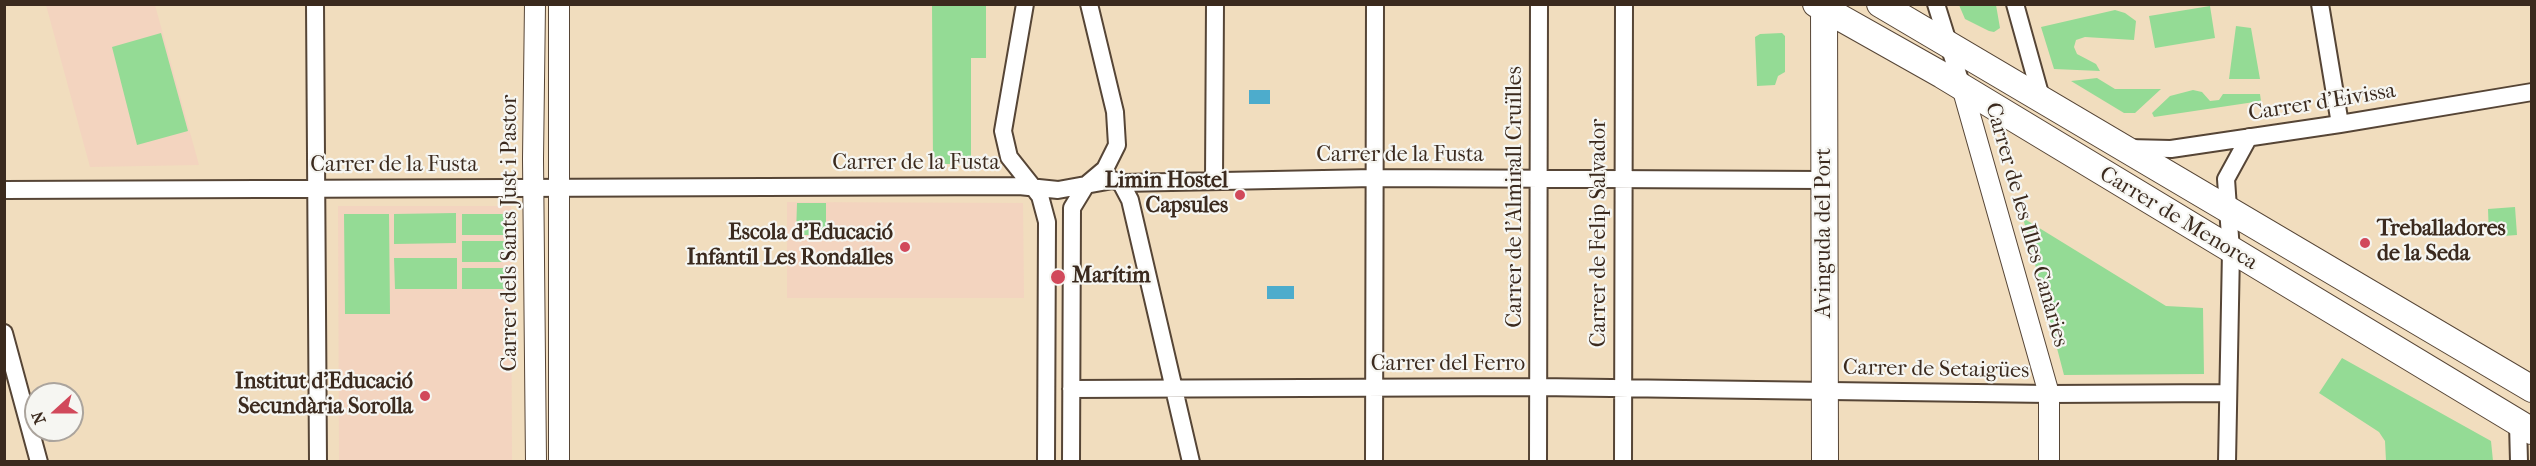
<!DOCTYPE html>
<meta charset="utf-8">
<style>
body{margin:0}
#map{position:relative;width:2536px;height:466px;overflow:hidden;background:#f1ddbe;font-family:"IM FELL French Canon",serif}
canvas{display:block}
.frame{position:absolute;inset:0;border:6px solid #3b2a1e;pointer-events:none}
.north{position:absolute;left:24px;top:382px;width:60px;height:60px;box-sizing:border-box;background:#f6f6f2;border:2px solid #aba49d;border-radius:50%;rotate:249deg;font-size:16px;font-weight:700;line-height:24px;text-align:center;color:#3b2a1e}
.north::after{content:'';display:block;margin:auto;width:21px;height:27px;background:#d1495b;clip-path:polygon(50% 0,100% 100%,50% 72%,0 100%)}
</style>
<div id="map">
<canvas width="2536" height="466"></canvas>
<div class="frame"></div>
<div class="north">N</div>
</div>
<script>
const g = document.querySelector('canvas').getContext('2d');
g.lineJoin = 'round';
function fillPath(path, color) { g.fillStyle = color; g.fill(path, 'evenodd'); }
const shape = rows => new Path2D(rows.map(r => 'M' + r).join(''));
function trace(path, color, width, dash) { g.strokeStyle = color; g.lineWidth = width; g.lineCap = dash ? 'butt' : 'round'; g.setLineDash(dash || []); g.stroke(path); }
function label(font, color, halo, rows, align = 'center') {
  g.font = font + ' "IM FELL French Canon",serif'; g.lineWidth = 4.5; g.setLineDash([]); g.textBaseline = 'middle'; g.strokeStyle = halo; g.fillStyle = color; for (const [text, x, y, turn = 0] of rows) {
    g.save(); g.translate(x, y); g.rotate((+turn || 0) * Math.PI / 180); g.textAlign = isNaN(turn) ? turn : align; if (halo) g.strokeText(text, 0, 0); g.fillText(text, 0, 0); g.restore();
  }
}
fillPath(shape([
 [46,5,155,5,199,165,90,167],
 [787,202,1023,203,1024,298,787,298],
 [338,206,511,206,512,461,339,461]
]), '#f3d4bf');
fillPath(shape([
 [932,5,986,5,986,58,971,58,971,164,933,164],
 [1959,5,1996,5,2000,28,1994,32,1989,31,1965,19],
 [2210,6,2215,38,2155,48,2149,16],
 [2115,10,2125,13,2136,21,2134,40,2085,37,2076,40,2074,47,2077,54,2096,64,2100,71,2054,69,2041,27],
 [2236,26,2251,28,2260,79,2229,79],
 [161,33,188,131,137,145,112,47],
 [1782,33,1785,36,1785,72,1778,76,1775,85,1757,86,1755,37,1760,34],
 [2097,78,2115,89,2161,89,2135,113,2124,113,2071,81],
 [2193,90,2202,92,2210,101,2219,100,2223,94,2260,94,2261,101,2154,117,2152,113,2170,96],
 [797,203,826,203,826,235,796,235],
 [2515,207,2517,235,2489,237,2488,209],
 [456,213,456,243,394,244,394,214],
 [344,214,389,214,390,314,345,314],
 [462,214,505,214,505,235,462,235],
 [2023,218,2166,306,2203,308,2204,374,2064,375],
 [462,241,506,241,506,262,462,262],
 [394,258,457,258,457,289,395,289],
 [462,268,506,268,506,289,462,289],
 [2342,358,2491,441,2493,461,2386,461,2385,441,2379,432,2319,393]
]), '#94db95');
fillPath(shape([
 [1249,90,1270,90,1270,104,1249,104],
 [1267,286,1294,286,1294,299,1267,299]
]), '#4daccc');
const minor = shape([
 [315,4,318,462],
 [1025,4,1003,131,1009,157,1040,196,1047,222,1046,462],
 [1936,4,1962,87],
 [2015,4,2042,101],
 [2320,4,2340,124],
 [2128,148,2171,149,2340,124,2532,92],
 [1214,180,1215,4],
 [1121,183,1130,200,1191,462],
 [4,190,1019,186,1058,190,1113,180,1121,183,1374,178,1825,180],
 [4,333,39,462],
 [1071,389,1538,387,2049,394,2227,393],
 [2518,423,2519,462],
 [1071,462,1072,208,1086,185,1105,169,1117,145,1115,112,1089,4],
 [1374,462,1375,4],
 [1538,462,1539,4],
 [1623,462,1624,4],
 [2227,462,2231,251,2226,179,2249,137]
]);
const tertiary = shape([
 [535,4,533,159,536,462],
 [1962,87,2049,394,2049,462],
 [559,462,559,4]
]);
const primary = shape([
 [1816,4,1942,75,2532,431],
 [1824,4,1825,462],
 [1880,4,2532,389]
]);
trace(minor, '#564536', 20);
trace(tertiary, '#564536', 22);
trace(primary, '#564536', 28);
trace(minor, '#fff', 16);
trace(tertiary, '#fff', 20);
trace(primary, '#fff', 26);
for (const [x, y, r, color] of [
 [1240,195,6,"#d1495b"],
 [2365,243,6,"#d1495b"],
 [905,247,6,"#d1495b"],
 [1058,277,8,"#d1495b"],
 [425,396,6,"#d1495b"]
]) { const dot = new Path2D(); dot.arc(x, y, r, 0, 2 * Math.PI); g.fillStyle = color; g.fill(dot); trace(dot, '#f6f6f2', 2); }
label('22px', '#3b2a1e', '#f6f6f2', [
 ["Carrer d'Eivissa",2322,103,-9],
 ["Carrer de la Fusta",1400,156],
 ["Carrer de la Fusta",916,164],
 ["Carrer de la Fusta",394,166],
 ["Carrer de l'Almirall Cruïlles",1516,197,-90],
 ["Carrer de Menorca",2178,219,31],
 ["Carrer de les Illes Canàries",2026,225,74],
 ["Carrer dels Sants Just i Pastor",511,233,-90],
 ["Carrer de Felip Salvador",1600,233,-90],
 ["Avinguda del Port",1825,233,-90],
 ["Carrer del Ferro",1448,365],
 ["Carrer de Setaigües",1936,370,1]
]);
label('bold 22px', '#3b2a1e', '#f6f6f2', [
 ["Limin Hostel",1228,182],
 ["Capsules",1228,207],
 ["Treballadores",2377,230,"left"],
 ["de la Seda",2377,255,"left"],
 ["Escola d'Educació",893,234],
 ["Infantil Les Rondalles",893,259],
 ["Marítim",1072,277,"left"],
 ["Institut d'Educació",413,383],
 ["Secundària Sorolla",413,408]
], 'right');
</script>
